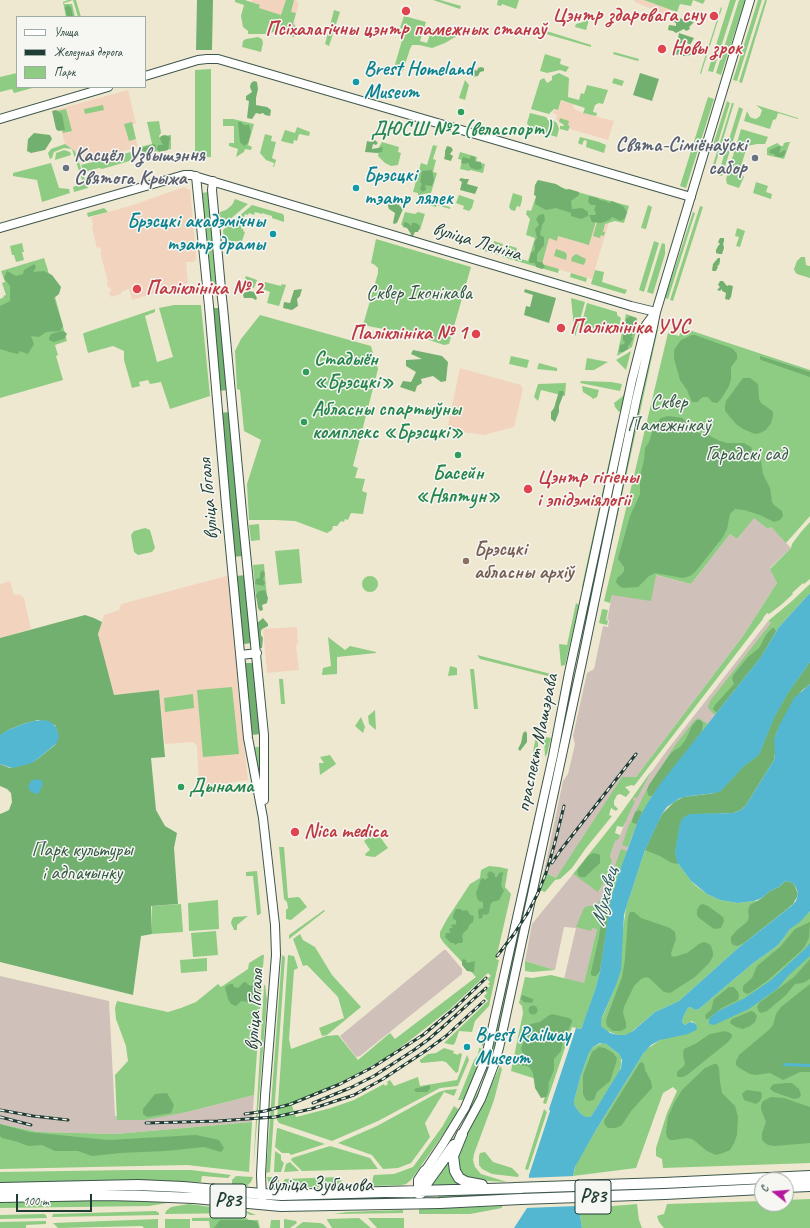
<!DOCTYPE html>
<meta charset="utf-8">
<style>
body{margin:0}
#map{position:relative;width:810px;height:1228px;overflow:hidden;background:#efe8d1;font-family:Caveat,sans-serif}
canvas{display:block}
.legend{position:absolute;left:16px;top:16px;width:130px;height:72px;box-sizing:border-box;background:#f6f6f2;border:1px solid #a0aca6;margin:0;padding:5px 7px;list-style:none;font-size:12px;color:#1f3d34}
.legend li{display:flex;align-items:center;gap:8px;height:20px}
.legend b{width:20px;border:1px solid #a0aca6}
.north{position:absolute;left:754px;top:1172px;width:40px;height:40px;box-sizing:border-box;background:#f6f6f2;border:1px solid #a0aca6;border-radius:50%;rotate:287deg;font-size:11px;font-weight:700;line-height:16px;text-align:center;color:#1f3d34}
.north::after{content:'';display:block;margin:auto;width:14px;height:18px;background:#b5179e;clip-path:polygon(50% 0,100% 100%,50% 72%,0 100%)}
.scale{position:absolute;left:16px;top:1194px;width:76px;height:18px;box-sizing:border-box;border:2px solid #1f3d34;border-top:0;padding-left:5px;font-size:12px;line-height:14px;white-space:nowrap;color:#1f3d34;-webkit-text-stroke:3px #f6f6f2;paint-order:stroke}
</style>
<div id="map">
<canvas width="810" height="1228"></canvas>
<ul class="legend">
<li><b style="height:5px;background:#fff"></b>Улица</li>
<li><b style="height:5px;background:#1f3d34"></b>Железная дорога</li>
<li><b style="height:11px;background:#8dcc82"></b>Парк</li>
</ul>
<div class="north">С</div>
<div class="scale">100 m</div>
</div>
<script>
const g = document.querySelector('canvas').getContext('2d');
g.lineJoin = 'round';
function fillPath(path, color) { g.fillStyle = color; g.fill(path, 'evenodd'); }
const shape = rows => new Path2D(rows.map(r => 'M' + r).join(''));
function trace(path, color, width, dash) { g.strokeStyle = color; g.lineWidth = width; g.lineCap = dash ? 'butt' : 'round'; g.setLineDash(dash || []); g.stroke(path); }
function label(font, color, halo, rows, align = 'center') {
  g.font = font + ' Caveat,sans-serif'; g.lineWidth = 3; g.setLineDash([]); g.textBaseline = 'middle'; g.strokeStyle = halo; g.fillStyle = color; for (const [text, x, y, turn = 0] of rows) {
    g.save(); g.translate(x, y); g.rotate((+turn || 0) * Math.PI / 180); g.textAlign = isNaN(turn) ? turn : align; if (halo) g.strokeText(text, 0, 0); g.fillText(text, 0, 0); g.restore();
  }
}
fillPath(shape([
 [252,0,296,0,299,4,294,22,298,28,295,37,245,21],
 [634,0,692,0,675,3,672,12,665,11,664,14,635,2],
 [128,90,136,123,132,125,138,147,81,164,76,151,65,144,55,110],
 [561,101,574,104,573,108,583,113,614,121,608,140,570,129,570,126,556,120,557,115,553,113,554,110,558,111],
 [184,187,190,190,196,253,196,260,194,262,186,262,188,283,132,300,129,289,121,292,121,294,111,297,109,292,111,291,110,287,108,288,107,283,108,282,100,252,102,251,100,247,97,248,92,228,93,223,91,217,133,205],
 [550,204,609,222,592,279,534,262],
 [460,368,521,385,523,389,514,427,484,435,447,430],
 [230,575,238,690,248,780,199,787,197,746,193,742,165,744,159,690,114,695,98,634,104,615,119,610,121,604],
 [10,581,14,595,19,594,24,598,31,629,0,638,0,584],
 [297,627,298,644,296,645,299,670,267,673,263,629]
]), '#f2d4be');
fillPath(shape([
 [754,517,768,529,771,527,791,548,770,568,777,583,743,636,636,777,622,778,560,873,556,878,544,872,563,781,568,774,575,744,573,736,587,673,594,669,603,626,608,627,609,620,607,620,612,595,655,575,691,584,730,534,737,539],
 [768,621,779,627,761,657,660,784,632,836,611,898,597,929,584,984,561,992,576,928,564,927,555,970,525,961,532,924,573,874,599,891,606,880,612,861,610,856,615,841,619,838,625,823,617,819,668,749],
 [444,950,446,950,462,969,462,974,360,1056,356,1057,340,1036],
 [0,976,109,1001,115,1116,142,1117,187,1112,254,1095,252,1122,116,1134,38,1132,0,1124]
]), '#cfc0ba');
fillPath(shape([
 [68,0,76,0,81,17,78,17,73,0,64,3,64,4,72,4,75,17,66,17,63,2],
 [235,0,245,0,260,5,259,8,281,15,286,0,294,0,291,12,296,13,293,24,297,28,294,37,274,32,266,34,248,34,248,31,243,27,241,16,244,5,235,2],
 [433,0,440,0,461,6,460,9],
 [498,0,519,0,516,9,502,4,501,6,497,5],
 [644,0,705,0,703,4,693,0,691,6,680,4,677,12],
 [730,0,736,0,713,72,708,71],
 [739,0,745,0,721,75,716,73],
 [758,0,762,0,737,81,733,80],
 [765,0,767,0,742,83,739,82],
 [721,7,722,8,701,74,700,73],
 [334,10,340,12,329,46,325,44],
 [404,16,426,22,420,41,427,43,432,29,457,36,445,43,432,48,419,45,412,45,410,49,403,71,394,68,405,30,400,28],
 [587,19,589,20,586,30,575,27,576,24,583,22],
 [540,29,591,45,591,47,539,32],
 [258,37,262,39,263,43,261,52,242,47,243,41,246,39],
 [614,52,639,59,638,61,613,54],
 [545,54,561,59,560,64,569,67,566,72,560,70,547,73,540,71],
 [211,69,211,157,195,157,195,70],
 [17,73,17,87,36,87,14,93,12,89,0,92,0,77],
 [559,73,569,78,568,97,579,100,581,93,584,94,587,85,608,90,603,104,599,103,595,105,593,112,597,113,596,116,583,113,585,108,561,100,558,110,554,109,549,114,531,109,540,80,544,78,547,83,552,80,552,76],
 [614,78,624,81,622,86,612,83],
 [465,80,469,85,465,100,459,98],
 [708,97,714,99,686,188,680,186],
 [727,101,730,103,716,149,712,148],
 [732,103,734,103,714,169,712,168],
 [103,105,104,110,85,114,84,109],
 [756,105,798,118,798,119,778,113,776,119,773,120,770,129,744,121,747,111,750,117,752,118,756,119,760,116,762,110],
 [739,107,743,109,722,176,718,175],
 [66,109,72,131,63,133,57,111],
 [530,113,546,117,548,120,551,119,557,123,559,129,557,137,533,130,529,128,527,123],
 [560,118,569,121,568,125,570,126,568,131,560,129,560,126,564,126,563,124,559,122],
 [223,119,233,119,254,124,248,145,252,147,251,150,245,149,244,152,236,157,238,149,229,146,229,143,234,143,234,126,223,126],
 [159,121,161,133,159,136,159,137,171,135,171,149,142,154,140,147,152,144,147,122],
 [132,122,136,139,129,141,124,124],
 [297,127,310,132,309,136,299,134,297,141,294,140,293,144,281,141,285,130,295,133],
 [741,129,768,137,765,144,757,144,747,146,740,170,744,177,739,188,727,184,726,179],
 [265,134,272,136,271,141,276,142,272,158,276,160,274,167,273,167,274,163,266,160,260,153],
 [580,137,599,142,606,145,604,153,586,147,587,141,584,140,582,145,578,143],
 [382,142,399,147,398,152,401,153,398,165,391,166,385,163,378,156,379,147],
 [788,142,790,142,784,159,767,155,767,148,777,143,781,146,783,146,784,143],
 [65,144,75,151,88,188,74,192,73,187,83,183,72,149,64,148,54,152,52,158,50,159,48,153,51,149],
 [433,145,437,146,433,159,436,160,433,172,437,173,431,193,423,194,422,197,418,196,418,193,413,192,421,163,427,165],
 [64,150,70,152,71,155,55,160,56,153],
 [131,152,133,160,102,169,99,168,84,172,81,165],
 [460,152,477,157,476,162,485,164,483,173,470,170,469,171,460,169,462,160,458,159],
 [51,163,59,188,69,189,70,193,42,202,37,180,13,176,13,173],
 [537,181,629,206,624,223,615,221,605,224,603,232,605,232,604,236,601,235,600,238,593,236,597,222,596,221,589,245,558,236,557,241,549,238,542,264,559,269,558,273,503,257,507,245,517,248,515,257,528,261,535,238,526,235,530,219,526,214,527,210,531,211,535,199,537,196,536,187],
 [756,182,768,186,766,192,772,194,771,199,753,193],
 [209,192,219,288,210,289,200,193],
 [513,193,522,196,522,200,520,207,517,206,515,211,511,210,509,207],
 [459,195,474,200,472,208,469,211,463,209,464,206,456,203],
 [431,198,435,199,435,202,437,204,450,207,450,209,437,205,436,207,429,205],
 [235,199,248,204,221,227,220,212,226,210,232,205],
 [252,205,283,214,284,216,284,222,272,218,272,216,262,213,262,214,255,212,254,215,249,213,248,215,245,214,241,228,244,230,243,231,245,232,242,241,224,242,223,230],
 [648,205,652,207,646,229,641,228],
 [700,206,703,207,673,301,670,300],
 [104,208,108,212,88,217,87,213],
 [405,212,415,214,418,212,425,214,420,230,401,225],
 [693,212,695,213,668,299,665,298],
 [737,228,745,231,740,247,736,246,739,237,735,236],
 [376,239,471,267,449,344,444,345,400,330,398,332,363,325,378,273,378,268,375,265,371,263],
 [494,241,503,244,499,255,481,250,480,248,491,251],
 [654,241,659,243,644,292,639,290],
 [22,243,24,252,22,252,24,260,16,262,14,255,12,255,10,246],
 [662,243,665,244,665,254,653,294,647,292],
 [556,249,565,252,567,255,566,260,554,256],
 [576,254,586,259,584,265,571,261,572,257],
 [801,257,805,257,806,265,810,266,810,278,797,274,795,272,794,269,797,261],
 [44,258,47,267,67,341,55,345,58,355,56,356,63,380,0,398,0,299,4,297,3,296,6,295,2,283,5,282,1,271],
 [595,270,604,272,602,282,627,290,625,294,591,284],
 [571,273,587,278,586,282,570,277],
 [246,276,257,280,254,288,251,287,249,285,249,282,244,281],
 [265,282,281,286,282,284,286,285,279,306,267,303,270,292,263,289],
 [571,298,585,302,575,337],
 [587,303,617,312,617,315,621,318,619,326,611,332,581,326],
 [174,305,201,305,210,396,170,409,161,382,150,384,148,380,139,382,140,386,132,388,124,360,124,351,113,346,88,353,83,334,84,333,155,309,155,312,145,316,157,362,173,357,159,308],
 [626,314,637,318,638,324,632,347,617,356],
 [260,315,371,346,376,365,377,365,378,369,353,466,358,468,355,478,365,479,362,491,367,493,363,514,351,513,348,520,345,519,344,522,341,521,337,526,333,526,332,530,327,533,295,521,275,520,249,520,247,484,261,440,244,431,240,390,237,389,235,351,241,339],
 [683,328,810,370,810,516,786,543,771,527,768,529,754,518,737,539,730,534,691,584,656,575,651,601,612,595,610,603,604,601,668,333,679,336],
 [658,329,586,662,584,662,656,330],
 [631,351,626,370,616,360],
 [511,356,529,360,527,368,509,364],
 [587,358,608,362,594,370,585,370],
 [539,363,557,368,557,371,537,369],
 [581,381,611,382,622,384,620,391,580,383],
 [566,383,565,396,541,390,538,401,534,397,538,384],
 [582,386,599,390,597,397,593,399,591,397,583,392],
 [626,386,626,389,623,408,619,412,615,407,614,403,623,396],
 [619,422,584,593,582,586,617,425],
 [810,522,810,579,804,584,803,583,792,593,793,594,781,605,769,614,767,613,763,618,763,619,634,786,632,785,625,787,630,792,626,797,620,794,617,795,614,801,614,805,618,809,616,811,611,808,609,815,612,816,586,848,572,868,560,879,555,880,545,892,539,890,544,872,556,878,622,777,636,777,743,636,777,583,770,569,791,548,792,544,801,532],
 [259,524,260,540,251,541,249,525],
 [145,528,150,530,155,548,152,552,138,555,134,552,131,535,134,531],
 [299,549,302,583,279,585,275,551],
 [264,564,267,597,256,598,253,565],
 '362 584a8 8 0 1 1 16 0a8 8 0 1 1-16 0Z',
 [810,584,810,593,779,627,761,657,715,715,709,709,708,707,710,701,771,623,768,621,792,601],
 [576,603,579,605,565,665,561,666,559,644,567,645],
 [602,609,608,610,606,620,608,621,607,625,599,623],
 [328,637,345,650,350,646,376,652,376,653,337,657,337,674,322,675,323,668,331,666],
 [477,655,551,674,548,676,480,659],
 [810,662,810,684,801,691,775,752,720,814,690,814,677,862,691,881,696,886,707,894,720,900,738,903,754,901,790,907,738,948,679,1001,655,1012,629,1034,625,1035,618,1035,607,1031,601,1026,601,1020,615,988,626,908,645,850,659,819,715,793],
 [450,666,457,668,457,675,448,676],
 [470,669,474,669,478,709,474,709],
 [279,679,283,679,285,704,281,704],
 [232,687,239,754,203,757,197,690],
 [193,694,194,708,165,712,164,698],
 [375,710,376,730,369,724,368,716],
 [361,717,365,727,363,733,355,726],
 [698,718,708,724,652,796,639,818,628,847,622,845,629,825,649,785,676,744,694,721],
 [538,735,538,758,531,763,536,736],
 [546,737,551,738,547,754,545,757,544,738],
 [255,747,259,747,261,749,262,792,253,749],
 [330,755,336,764,320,775,319,763,324,763,320,757],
 [652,770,637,798,634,797,633,800,635,801,623,827,617,826,615,833,620,835,619,839,615,841,610,856,612,861,606,880,598,892,573,874,617,819],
 [378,834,388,848,375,857,366,856,365,854,370,850,364,841,372,835],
 [279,847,284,847,288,898,298,897,300,898,307,907,291,920,286,919,286,910,288,908,287,902,284,899],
 [621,849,627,851,617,879,600,971,595,990,585,1020,581,1029,572,1027,546,1104,543,1103,549,1083,511,1071,523,1013,522,1006,519,1003,525,977,532,978,551,975,584,983,597,929,592,928,591,931,576,927,584,908,588,906,596,906,599,902,608,885],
 [489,866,499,867,508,869,505,887,511,894,496,959,499,960,489,1006,475,1021,472,1032,459,1031,455,1043,453,1045,444,1043,488,1001,484,996,487,993,485,990,490,986,488,984,490,982,487,979,491,976,488,973,450,1009,409,1041,384,1059,351,1077,318,1093,291,1103,296,1117,331,1108,354,1100,384,1084,385,1086,388,1084,387,1082,390,1080,394,1086,418,1077,420,1086,457,1080,467,1055,469,1060,458,1086,440,1088,378,1121,332,1141,279,1123,277,1120,288,955,294,956,298,968,294,970,289,1039,291,1049,326,1036,338,1035,358,1060,390,1033,395,1039,476,977,443,942,440,937,440,932,447,919,470,884,480,878,481,870],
 [257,871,261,913,259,915,257,915,253,876,246,876,246,872],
 [218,900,219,929,189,931,188,903],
 [181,904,183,932,152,934,152,906],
 [324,910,325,911,289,939,289,935],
 [810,911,810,1163,663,1168,662,1159,656,1156,656,1148,667,1113,677,1091,673,1087,663,1093,636,1168,573,1176,576,1164,596,1130,641,1057,647,1049,660,1040,696,1024,695,1023,692,1021,685,1025,682,1022,684,1015,688,1008,690,1007,695,1010,699,1009,752,964,777,946,783,939,790,929],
 [248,916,237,925,237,930,234,930,231,923,232,919,234,917],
 [216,931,218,955,193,957,191,933],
 [300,934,303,940,315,947,332,975,361,1007,327,1035,322,1036,319,1028,344,1018,338,997,307,965,303,966,293,939],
 [514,953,515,953,499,1031,490,1064,480,1091,459,1132,430,1173,463,1123,484,1079,492,1051],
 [262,955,264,955,263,967,260,969,260,977,262,979,254,1095,187,1112,144,1120,117,1120,115,1075,128,1061,126,1046,116,1019,115,1008,117,1001,168,1012,181,1008,196,1002,218,984,221,987,248,969,249,963],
 [282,955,285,957,270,1172,266,1173],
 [207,958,207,971,181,973,180,960],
 [525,961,555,970,532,972,525,971],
 [264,985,265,985,267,999,253,1171],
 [486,1027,489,1029,485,1044,483,1046,481,1044,484,1029],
 [602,1043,606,1044,619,1054,621,1058,621,1066,619,1072,592,1115,590,1117,586,1117,581,1114,577,1109,574,1104,574,1101,581,1075,589,1053,593,1047],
 [444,1048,454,1051,453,1053,458,1055,459,1053,462,1054,458,1072,456,1073,446,1062,442,1061,422,1063,420,1062,420,1060,428,1054,436,1053],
 [479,1048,483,1049,484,1050,473,1080,464,1099,462,1100,458,1100,474,1060,478,1055],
 [500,1066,502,1069,494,1100,474,1154,473,1160,475,1167,481,1174,507,1182,472,1180,462,1175,459,1171,457,1151,478,1114],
 [457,1089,454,1096,444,1092,425,1123,430,1137,411,1163,398,1168,383,1169,372,1155,338,1143,377,1126,439,1092,446,1090],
 [454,1106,458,1109,457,1113,447,1129,411,1180,406,1184,401,1185,372,1186,373,1177,374,1175,394,1174,413,1167,442,1127],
 [544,1109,547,1112,528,1170,525,1169],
 [252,1122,249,1172,187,1165,0,1169,0,1124,38,1132,116,1134],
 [277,1128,278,1128,325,1144,291,1155,289,1153,282,1153,275,1147],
 [330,1146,370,1158,378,1169,302,1171,291,1160,292,1158],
 [275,1151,281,1155,281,1160,284,1163,281,1172,274,1172],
 [485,1152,493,1162,512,1168,519,1175,518,1177,492,1174,482,1169,479,1165,479,1156,480,1153],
 [446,1161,450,1162,460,1182,459,1186,430,1185],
 [290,1162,299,1171,284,1172,286,1164],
 [129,1170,191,1170,231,1175,228,1178,202,1176,201,1182,153,1181,0,1184,0,1172],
 [236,1176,253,1177,251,1182,247,1186,244,1187,232,1186,232,1180],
 [267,1177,276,1177,279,1179,279,1189,275,1189,269,1184],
 [339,1177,341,1178,342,1186,284,1188,283,1182,285,1179],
 [762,1182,762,1185,669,1189,669,1187],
 [516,1193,517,1195,438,1199,438,1194],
 [403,1196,403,1197,278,1202,278,1200],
 [117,1199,167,1203,149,1206,0,1208,0,1201],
 [810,1199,810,1228,664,1228,659,1222,657,1216,664,1214,667,1204,762,1201,762,1204,786,1204,786,1200],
 [189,1204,249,1212,256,1215,250,1215,247,1213,242,1213,165,1214,166,1211,171,1207],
 [637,1204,639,1220,642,1228,582,1228,580,1215,577,1209],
 [502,1206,502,1208,470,1214,419,1214,419,1209],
 [403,1210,403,1213,334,1214,347,1212],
 [156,1211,159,1213,159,1215,52,1217,53,1214],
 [44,1214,46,1215,47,1218,0,1219,0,1215],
 [245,1217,249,1220,258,1220,260,1228,210,1228,209,1221,192,1221,192,1218],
 [359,1218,371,1228,332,1228,327,1220,327,1219],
 [368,1218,404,1218,404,1228,377,1228],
 [158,1219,158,1228,144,1228,142,1226,58,1228,53,1223],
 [165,1219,190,1219,190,1228,165,1228],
 [284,1219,296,1221,297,1223,290,1228,284,1228],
 [271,1220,280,1220,280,1228,270,1228],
 [46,1221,46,1224,26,1225,26,1228,0,1228,0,1222],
 [303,1222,320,1223,323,1224,327,1228,295,1228]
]), '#8dcc82');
fillPath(shape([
 [197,0,213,0,212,50,196,50],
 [67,5,71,7,73,17,67,17,65,8],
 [675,17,694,22,689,27,690,29,686,31,684,29,676,33,673,31,668,30,669,25,676,26,676,23,674,22],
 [679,33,694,38,690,45,686,42,678,44,677,43],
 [677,47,684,47,691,50,691,55,683,56,675,54],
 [481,67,484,68,484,71,480,72,478,76,471,77,470,72,474,69,477,71,478,68],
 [640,73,659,79,652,101,633,95],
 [254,81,257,82,258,89,256,98,256,105,267,107,271,110,270,116,265,115,263,113,260,114,256,113,252,119,247,118,249,101,246,100,246,96,252,92,250,87,251,83],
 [56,110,62,114,65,130,58,131,56,129,52,111],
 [238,122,241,122,244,125,249,125,251,132,248,143,244,146,240,142],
 [34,133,50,135,52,139,45,150,31,153,27,151,28,139],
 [165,135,170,137,168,150,159,152,157,149,158,145,163,145,160,139,161,136],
 [372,140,375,140,378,143,376,145,373,144,372,149,383,147,382,152,377,153,365,152,367,141,371,142],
 [154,144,156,146,155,149,143,152,142,150,142,148],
 [447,146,451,147,453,150,450,154,453,156,451,161,444,159,445,155,445,151],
 [779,146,781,147,779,153,785,150,786,152,783,157,779,157,775,156,774,154,769,153,770,150],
 [471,156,475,157,475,161,481,162,482,168,478,170,471,168,469,165,469,163,463,164,461,162,463,157,470,159],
 [432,170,434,180,432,186,425,185,426,190,422,192,420,188,422,184,420,182,422,171],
 [461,178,465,179,469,179,467,184,478,187,475,194,460,190,462,182,459,180],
 [538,180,556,184,566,190,569,189,579,192,579,195,571,201,572,209,582,208,588,212,588,216,581,219,571,216,571,213,556,208,546,210,535,204,536,196,534,195,535,185],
 [589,196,597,198,600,200,606,201,609,203,612,201,623,206,627,212,625,218,621,221,612,217,609,220,601,223,592,222,589,215,595,215,596,213,594,210,596,205,591,205,588,202],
 [389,200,395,201,403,209,397,223,394,224,393,223,395,213,389,209,388,206],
 [544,214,545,220,542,225,540,235,544,237,544,245,537,254,537,261,538,262,542,262,545,267,542,269,536,267,535,263,530,263,529,262,531,253,535,250,534,243,537,238,535,229,539,225,536,219,539,215],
 [404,222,408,223,411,226,412,223,416,223,420,226,418,232,415,232,413,236,410,236,411,234,407,228,403,227],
 [720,238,724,238,724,242,723,243,724,248,722,254,719,254,716,253,716,250,718,246,720,244,718,242],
 [718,258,720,258,720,261,719,265,717,266,718,267,716,271,713,271,712,270,713,264],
 [34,264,36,267,33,272,44,271,52,275,61,287,59,294,54,298,63,326,60,331,46,332,39,337,31,336,34,344,28,354,20,351,18,354,13,353,0,349,0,306,10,301,10,286,4,278,7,271,16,276,23,274,24,270],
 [720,281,723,281,727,286,729,285,733,286,731,297,729,300,725,299,726,293,722,291,722,289,720,291,717,290,720,287,718,285],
 [302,289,300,296,297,299,298,306,292,310,283,308,284,302,290,303,294,290],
 [525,289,556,298,549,323,524,315,526,306,530,307,533,295,524,292],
 [249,291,254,292,257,298,256,300,252,298,244,298,243,295,244,293],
 [211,308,221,308,229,390,218,391],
 [630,316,636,318,637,323,636,327,633,328,635,329,631,337,633,338,630,344,628,346,628,349,623,352,619,352,620,345,624,344,625,342,623,340,623,331,625,329,624,329,623,326,624,324,626,323,626,319],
 [62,331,65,332,67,334,64,339,54,342,49,340,49,338,51,334],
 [692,335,695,335,731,348,734,350,737,354,737,359,731,367,731,379,729,386,721,399,717,403,712,402,708,397,703,397,700,399,698,402,692,402,687,390,680,380,674,358,674,350,681,340],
 [413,350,442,356,448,362,446,381,441,382,433,376,421,379,422,383,417,386,415,392,400,387,403,381,411,382,416,372,406,366,406,360,422,359,411,354],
 [760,356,810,372,810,377,761,360,760,359],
 [743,378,750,378,758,384,759,399,761,403,771,410,773,412,773,416,771,423,766,430,760,433,755,434,743,429,736,424,725,411,725,406,726,401],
 [559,391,563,391,564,393,559,406,559,412,555,422,551,419,551,412,554,408],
 [230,412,243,556,233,557,220,413],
 [668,416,682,418,699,433,708,435,720,441,727,443,744,443,751,447,754,455,761,461,763,474,770,488,772,502,774,505,782,511,783,516,780,520,774,522,760,515,744,510,735,509,730,514,727,529,723,537,696,571,690,576,683,578,655,573,649,576,638,587,623,588,619,586,616,582,617,578,622,574,624,571,624,567,618,559,619,555,630,516,640,494,640,476,644,460,645,448,649,442,654,426,661,418],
 [263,570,265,574,263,579,265,583,263,586,255,584,256,579,260,578,260,573],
 [246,575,253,643,243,644,236,576],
 [265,590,268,598,267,603,262,605,263,610,260,611,258,608,256,595,259,591],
 [85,615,94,618,102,622,98,634,114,695,159,690,165,757,151,758,156,810,165,826,177,833,174,848,178,904,151,906,152,934,141,936,133,995,0,962,0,814,5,812,9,810,12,802,11,793,7,789,0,786,0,764,10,768,35,761,55,745,58,734,55,725,38,720,23,724,8,730,0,736,0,638],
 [263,618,268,624,268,626,262,629,261,631,261,635,263,638,262,648,260,648,258,645,256,624],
 [772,628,774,628,776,631,761,657,717,712,716,712,713,709,715,705,734,684,732,678,734,674,748,657,759,648,766,635],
 [810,662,810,684,801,691,779,726,775,736,775,754,774,760,746,805,741,810,733,813,690,814,684,817,680,824,675,852,678,864,672,863,660,856,645,850,662,814,674,802,683,797,715,793,721,791,744,766,759,755,774,718,788,693],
 [245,663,255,663,261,734,251,735],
 [697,720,700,720,703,723,703,726,701,733,652,796,649,796,648,794,647,790,649,785,671,753,675,750,680,747,686,739,692,726],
 [526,731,527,734,527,742,520,751,518,749,521,743,523,733],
 [639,810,642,812,637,824,633,823,632,822,633,818,635,812],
 [593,853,598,854,600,855,600,863,585,877,580,877,577,873,578,869,588,856],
 [490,871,495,874,495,877,497,877,499,873,503,872,501,885,504,891,499,900,492,902,490,906,489,913,486,915,483,914,482,918,479,919,478,910,480,908,483,909,483,902,479,901,477,898,476,893,481,879,483,878,485,880,488,877,487,874],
 [788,881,794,884,798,894,797,897,793,904,744,943,738,946,733,945,731,942,731,937,736,931,747,922,749,917,748,910,750,905,762,898,770,891,779,887,784,882],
 [606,895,610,895,611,898,600,971,596,976,593,976,591,975,591,972,599,937,602,916,605,910,600,904,601,899],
 [703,904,708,906,723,917,724,921,721,928,714,929,699,918,697,915,697,910,700,905],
 [456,909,460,909,463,911,465,910,468,911,470,915,474,916,473,922,470,924,467,930,464,932,462,936,463,940,462,943,458,943,455,945,454,943,451,943,445,937,446,933,451,933,449,930,450,928,453,928,451,925,457,924,456,923,456,920,453,919,453,915],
 [630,912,634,912,641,918,670,928,675,932,676,939,671,953,671,955,674,957,687,953,699,944,704,942,709,944,711,946,713,952,713,956,710,962,695,977,670,993,664,992,649,978,646,977,641,979,634,986,624,1007,623,1013,626,1023,626,1028,621,1031,613,1031,607,1026,606,1020,622,977,625,959,628,917],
 [810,922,809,938,805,946,801,951,767,981,750,993,747,994,745,993,743,991,743,986,752,978,757,966,780,947,795,929],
 [463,959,466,960,467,963,475,961,474,972,467,971,462,965,462,961],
 [810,959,810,979,803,983,795,984,786,995,767,1011,761,1013,759,1012,757,1007,759,1003,794,977],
 [244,982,247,983,248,985,258,987,260,990,259,994,257,998,250,1002,241,1001,236,1006,231,1004,228,999,225,987,230,984,233,984,234,987,238,988],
 [810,984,810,1072,800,1072,783,1080,770,1073,755,1075,750,1074,738,1067,736,1065,736,1061,739,1055,770,1029,773,1025,776,1014,781,1007],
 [729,987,734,987,738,992,739,996,738,1000,720,1009,708,1019,706,1019,705,1015,711,1010,714,999],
 [522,995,533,999,533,1002,531,1003,524,1002,521,999],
 '528.5 1010a4.5 4.5 0 1 1 9 0a4.5 4.5 0 1 1-9 0Z',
 [751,1011,754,1012,757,1016,755,1022,750,1026,743,1029,736,1027,731,1024,730,1022,732,1019],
 [552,1014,569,1018,572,1020,572,1022,563,1042,561,1051,554,1059,554,1070,549,1082,548,1093,546,1097,541,1098,535,1088,533,1073,530,1068,527,1066,519,1065,517,1061,519,1057,523,1058,524,1057,521,1048,525,1039,525,1029,527,1026,531,1024,540,1022,548,1016],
 [725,1031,730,1033,732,1035,732,1037,728,1042,687,1075,683,1077,678,1077,677,1076,677,1072,684,1066,685,1063,683,1055,684,1049,695,1044,710,1034],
 [599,1047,605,1048,613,1053,617,1058,616,1063,610,1081,597,1092,594,1100,589,1101,586,1100,583,1094,583,1075,592,1052],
 [641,1062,644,1064,645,1070,651,1081,652,1088,631,1111,622,1125,616,1128,608,1128,605,1125,604,1122,605,1119,639,1064],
 [714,1064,717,1064,719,1068,720,1082,722,1093,735,1106,738,1117,737,1135,734,1143,730,1150,723,1153,716,1155,707,1151,696,1142,692,1139,687,1138,673,1140,670,1140,667,1137,666,1132,668,1117,674,1103,682,1090,705,1068],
 [787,1083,792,1083,799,1089,801,1095,799,1098,794,1099,774,1092,770,1089,772,1085,775,1084],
 [430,1085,430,1089,427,1092,416,1092,414,1089],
 [747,1090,761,1092,762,1096,760,1101,756,1104,744,1100,742,1094,745,1091],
 [167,1093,174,1105,171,1113,147,1117,143,1114,143,1109,155,1094],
 [771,1097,784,1098,810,1107,810,1143,774,1146,768,1145,764,1142,762,1140,762,1133,766,1122,761,1109,761,1105,763,1101],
 [0,1124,29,1132,108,1140,196,1135,219,1140,224,1148,221,1152,204,1147,166,1151,120,1153,92,1156,78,1151,55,1151,42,1145,28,1146,18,1142,2,1138,0,1136],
 [220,1220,251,1220,257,1222,259,1228,214,1228]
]), '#72b070');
fillPath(shape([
 [810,593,810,662,788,693,774,718,759,755,744,766,721,791,715,793,690,796,680,798,667,807,662,814,645,850,626,908,624,915,621,970,615,988,602,1017,601,1023,601,1026,610,1033,618,1035,625,1035,633,1031,655,1012,679,1001,738,948,790,907,796,901,798,894,797,890,794,884,788,881,784,882,779,887,770,891,762,898,754,901,738,903,720,900,707,894,691,881,677,862,675,852,680,824,682,819,686,816,690,814,733,813,741,810,746,805,774,760,775,754,774,740,779,726,794,698,810,684,810,911,800,922,790,929,783,939,777,946,752,964,699,1009,695,1010,690,1007,688,1008,684,1015,682,1022,685,1025,690,1022,695,1023,697,1027,696,1030,688,1034,660,1040,651,1045,643,1054,596,1130,575,1167,573,1176,574,1202,580,1215,582,1228,514,1228,527,1208,529,1175,550,1111,549,1109,576,1028,581,1029,582,1027,595,990,600,971,611,898,620,870,639,818,647,804,660,784,761,657,779,627],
 [600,1043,606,1044,619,1054,622,1060,621,1068,592,1115,590,1117,586,1117,581,1114,577,1109,574,1104,574,1101,581,1075,589,1053,593,1047],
 [44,720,51,722,56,727,59,736,57,743,35,761,29,764,12,768,0,764,0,736,1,734,8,730,23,724,34,721],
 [36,779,42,781,43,784,39,793,37,794,31,792,28,787,31,781],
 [810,943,810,956,788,976,777,989,749,1009,714,1025,709,1024,709,1019,716,1012,745,998,771,980,806,948],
 [785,1063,810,1064,810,1067,783,1066,783,1064]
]), '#53b7d1');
fillPath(shape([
 [575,1176,577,1206,525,1208,526,1178]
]), '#efe8d1');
const major = shape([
 [145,76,198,60,207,59,218,59,691,197],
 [0,119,108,87],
 [196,176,209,306,226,505,248,738,263,818,275,925,276,955,265,1096,261,1175,262,1198],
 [213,181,212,190,221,289,223,307,243,523,264,735,264,800],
 [0,228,146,186,184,175,191,175,631,306,656,312],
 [241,655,257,653],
 [462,1134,481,1099,495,1062,499,1048,582,662,636,401,653,327,656,312,750,0],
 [425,1171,443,1144,465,1108,483,1065,488,1048,553,756,569,673,632,380,646,325,655,313]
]);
const highway = shape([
 [462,1134,453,1156,455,1171,459,1178,466,1182,482,1185],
 [786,1187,810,1186],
 [0,1188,138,1185,183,1187,262,1194,282,1195,521,1188],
 [514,1188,664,1183,810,1176],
 [418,1193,421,1191,454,1145],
 [421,1193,419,1185,419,1180,425,1171],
 [0,1197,107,1195,144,1196,194,1198,281,1206,440,1203,521,1199,665,1194,762,1189]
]);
trace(major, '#3e574c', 10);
trace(highway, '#3e574c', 12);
trace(major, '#fff', 8);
trace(highway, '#fff', 10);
const rail = shape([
 [552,863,560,851,636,754],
 [497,956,514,934,527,914,538,893,546,873,554,846,564,806],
 [313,1103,350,1088,374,1076,414,1050,429,1039,445,1025,486,988],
 [0,1110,33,1116,68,1120],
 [245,1114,265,1111,291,1104,340,1084,373,1067,423,1035,454,1009,486,978],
 [0,1117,31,1125],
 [146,1123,218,1121,275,1117,311,1109,354,1095,383,1079,427,1050,446,1036,484,1001]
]);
trace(rail, '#1f3d34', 3);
trace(rail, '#f6f6f2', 1.5, [4.5]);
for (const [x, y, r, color] of [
 [406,11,5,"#e0444e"],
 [714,16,5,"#e0444e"],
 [662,49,5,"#e0444e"],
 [356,82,4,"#0f9aa8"],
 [461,112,4,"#2e9e5b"],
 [755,158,4,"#6b7280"],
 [66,168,4,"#6b7280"],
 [356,188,4,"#0f9aa8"],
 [273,234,4,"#0f9aa8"],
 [137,289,5,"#e0444e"],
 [561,328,5,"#e0444e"],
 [476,334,5,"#e0444e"],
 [306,372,4,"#2e9e5b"],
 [304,422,4,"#2e9e5b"],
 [458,455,4,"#2e9e5b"],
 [528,489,5,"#e0444e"],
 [466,561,4,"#8d6e63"],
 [181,787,4,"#2e9e5b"],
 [295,832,5,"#e0444e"],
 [467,1047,4,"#0f9aa8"]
]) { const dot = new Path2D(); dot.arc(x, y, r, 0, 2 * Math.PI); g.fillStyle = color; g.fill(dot); trace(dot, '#f6f6f2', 1.5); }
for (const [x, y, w] of [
 [593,1197,36],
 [228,1201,36]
]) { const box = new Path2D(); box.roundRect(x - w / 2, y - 17, w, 34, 3); g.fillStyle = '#f6f6f2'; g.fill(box); trace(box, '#1f3d34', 1); }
label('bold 19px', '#1f3d34', null, [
 ["Р83",593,1197],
 ["Р83",228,1201]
]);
label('bold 20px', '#be3a42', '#f6f6f2', [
 ["Цэнтр здаровага сну",705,16,"right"],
 ["Псіхалагічны цэнтр памежных станаў",406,30,"center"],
 ["Новы зрок",671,49],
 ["Паліклініка № 2",146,289],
 ["Паліклініка УУС",570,328],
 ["Паліклініка № 1",467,334,"right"],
 ["Цэнтр гігіены",537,478],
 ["і эпідэміялогіі",537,501],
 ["Nica medica",304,832]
], 'left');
label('bold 20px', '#0d838f', '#f6f6f2', [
 ["Brest Homeland",364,70],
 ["Museum",364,93],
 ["Брэсцкі",364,176],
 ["тэатр лялек",364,199],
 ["Брэсцкі акадэмічны",265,222,"right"],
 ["тэатр драмы",265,245,"right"],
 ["Brest Railway",475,1036],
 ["Museum",475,1059]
], 'left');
label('bold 20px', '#27864d', '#f6f6f2', [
 ["ДЮСШ №2 (веласпорт)",461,130,"center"],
 ["Стадыён",314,360],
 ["«Брэсцкі»",314,383],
 ["Абласны спартыўны",312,410],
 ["комплекс «Брэсцкі»",312,433],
 ["Басейн",458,474,"center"],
 ["«Няптун»",458,497,"center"],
 ["Дынама",189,787]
], 'left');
label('bold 20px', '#5b616d', '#f6f6f2', [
 ["Свята-Сіміёнаўскі",747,146],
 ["сабор",747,169],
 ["Касцёл Узвышэння",74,156,"left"],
 ["Святога Крыжа",74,179,"left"]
], 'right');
label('20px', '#1f3d34', '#f6f6f2', [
 ["вуліца Леніна",477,242,17],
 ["вуліца Гогаля",209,499,-95],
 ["праспект Машэрава",538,743,-78],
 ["вуліца Гогаля",255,1010,-86],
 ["вуліца Зубачова",320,1186]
]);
label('20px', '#355a44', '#f6f6f2', [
 ["Сквер Іконікава",419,294],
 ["Сквер",669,403],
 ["Памежнікаў",669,426],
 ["Гарадскі сад",746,455],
 ["Парк культуры",82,851],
 ["і адпачынку",82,874]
]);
label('bold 20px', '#785e54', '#f6f6f2', [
 ["Брэсцкі",474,550],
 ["абласны архіў",474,573]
], 'left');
label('italic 21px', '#2c5c5b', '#f6f6f2', [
 ["Мухавец",605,897,-76]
]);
</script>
